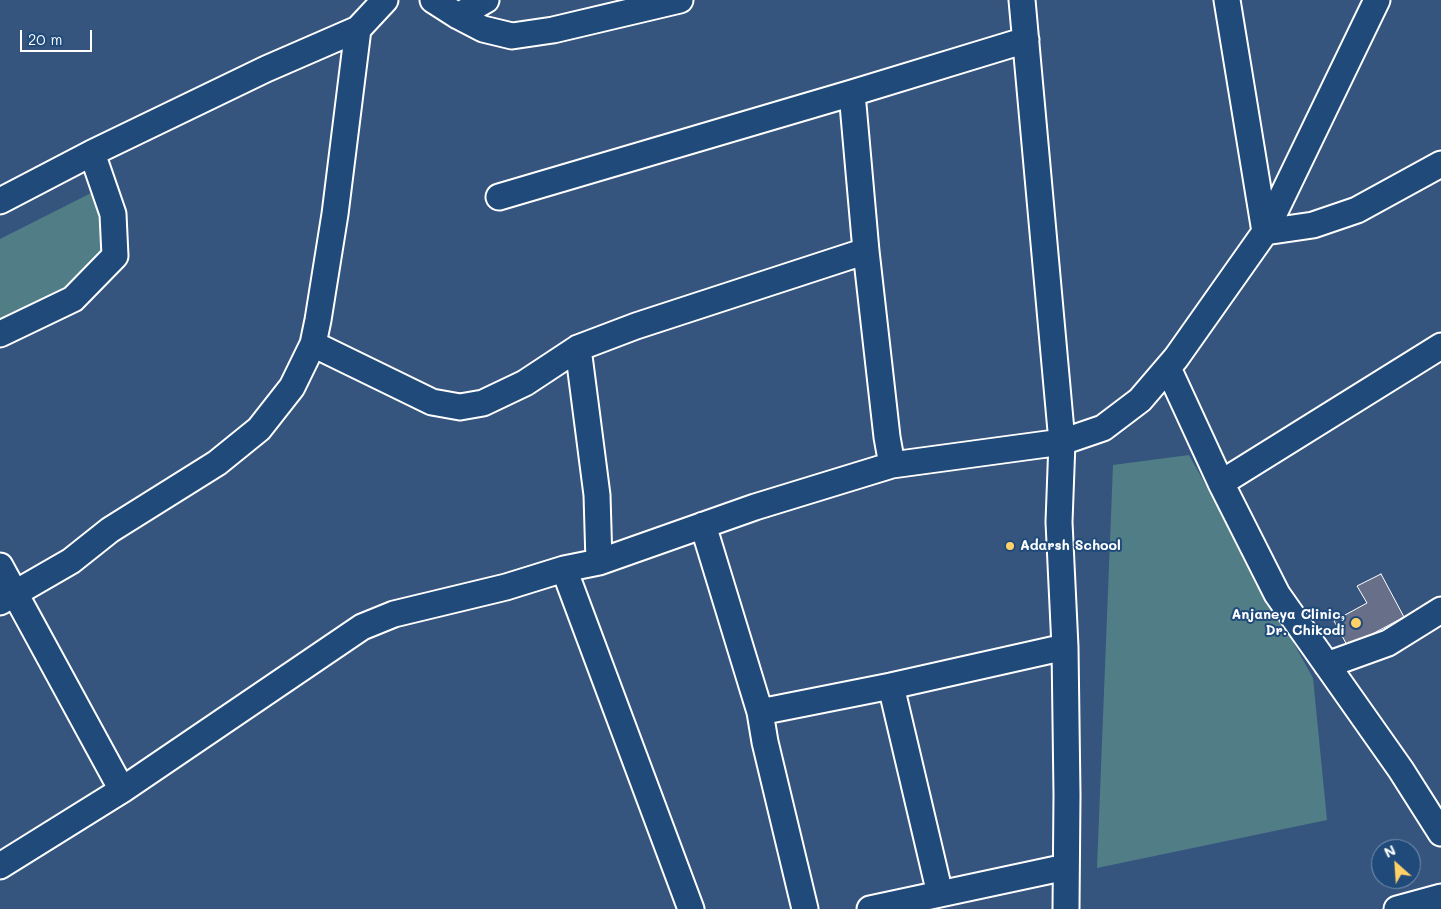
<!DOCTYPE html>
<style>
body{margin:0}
#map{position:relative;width:1441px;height:909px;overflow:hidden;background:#35557e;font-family:Mali,sans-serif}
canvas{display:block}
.north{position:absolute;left:1371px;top:839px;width:50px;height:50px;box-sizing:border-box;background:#1f4a7a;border:1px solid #7992af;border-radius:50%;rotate:334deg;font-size:14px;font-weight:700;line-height:20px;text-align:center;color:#fff}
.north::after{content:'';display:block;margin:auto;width:18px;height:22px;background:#ffd166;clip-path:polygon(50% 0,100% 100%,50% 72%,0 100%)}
.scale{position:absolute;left:20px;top:30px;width:72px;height:22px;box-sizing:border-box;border:2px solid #fff;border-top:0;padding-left:6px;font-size:15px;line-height:18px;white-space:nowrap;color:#fff;-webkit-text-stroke:4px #1f4a7a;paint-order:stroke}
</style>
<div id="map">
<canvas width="1441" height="909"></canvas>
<div class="north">N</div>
<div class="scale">20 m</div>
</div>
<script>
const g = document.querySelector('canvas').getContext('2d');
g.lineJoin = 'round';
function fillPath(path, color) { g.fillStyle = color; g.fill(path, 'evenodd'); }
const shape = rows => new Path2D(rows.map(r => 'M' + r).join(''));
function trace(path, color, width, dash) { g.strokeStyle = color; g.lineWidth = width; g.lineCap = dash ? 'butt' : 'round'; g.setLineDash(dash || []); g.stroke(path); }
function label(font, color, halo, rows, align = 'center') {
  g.font = font + ' Mali,sans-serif'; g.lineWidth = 4; g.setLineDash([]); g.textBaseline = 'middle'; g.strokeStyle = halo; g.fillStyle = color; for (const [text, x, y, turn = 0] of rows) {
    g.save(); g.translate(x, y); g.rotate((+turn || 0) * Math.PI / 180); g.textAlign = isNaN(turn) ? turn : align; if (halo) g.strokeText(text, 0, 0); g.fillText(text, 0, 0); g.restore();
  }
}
fillPath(shape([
 [95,191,105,214,106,253,68,294,0,326,0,239],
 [1189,455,1313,678,1327,820,1097,868,1113,465]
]), '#517d86');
const building = shape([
 [1381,574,1404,617,1348,647,1334,621,1367,603,1357,586,1381,574]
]);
fillPath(building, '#687089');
trace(building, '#fff', 1);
const minor = shape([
 [433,0,458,16,483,29,512,36,553,30,680,0],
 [1022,0,1062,442,1059,522,1065,647,1067,795,1066,909],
 [1227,0,1265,232,1313,225,1357,210,1441,164],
 [458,16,486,0],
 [852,93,866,251,887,437,892,465],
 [499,197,852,93,1026,40],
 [0,201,92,153,266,69,358,29,385,0],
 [0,334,73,299,115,256,113,214,92,153],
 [313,344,432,402,460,407,483,403,525,383,578,348,636,326,866,251],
 [578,348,597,495,599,562],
 [1168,368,1221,483,1277,594,1401,770,1441,833],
 [1221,483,1441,346],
 [703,525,760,712,765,742,805,909],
 [0,566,122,790],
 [564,569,691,909],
 [0,602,71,561,110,530,217,463,259,429,292,387,313,344,318,320,335,214,358,29],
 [1327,665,1388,643,1441,610],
 [891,686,940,894],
 [760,712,891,686,1065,647],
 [0,866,122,790,362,627,394,614,506,587,564,569,599,562,755,507,892,465,1062,442,1103,428,1140,400,1176,358,1265,232,1377,0],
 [870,909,1066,867],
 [1397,909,1441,897]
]);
trace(minor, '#fff', 29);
trace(minor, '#1f4a7a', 25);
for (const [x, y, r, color] of [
 [1010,546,5,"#ffd166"],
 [1356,623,6,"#ffd166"]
]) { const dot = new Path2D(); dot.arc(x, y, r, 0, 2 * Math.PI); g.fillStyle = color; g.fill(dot); trace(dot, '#1f4a7a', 2); }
label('bold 14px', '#fff', '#1f4a7a', [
 ["Adarsh School",1020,546],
 ["Anjaneya Clinic,",1345,615,"right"],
 ["Dr. Chikodi",1345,631,"right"]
], 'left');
</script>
